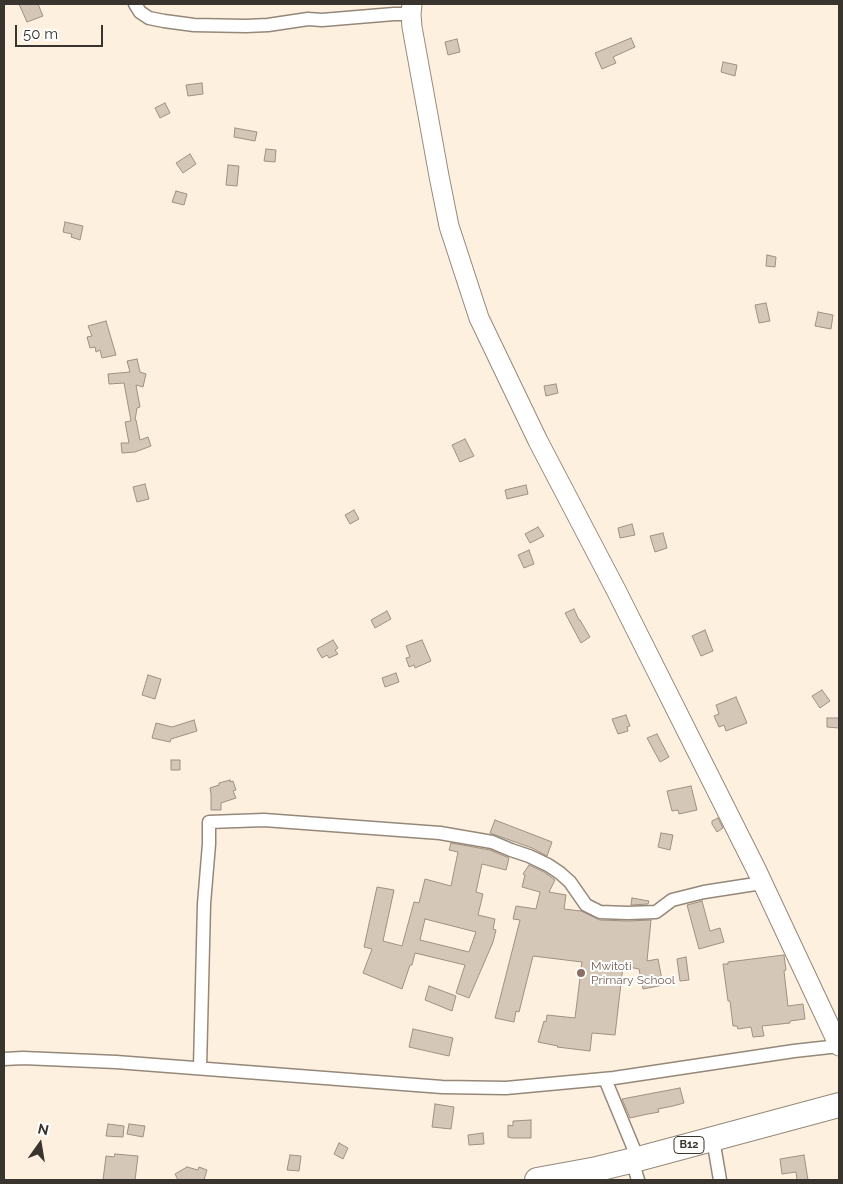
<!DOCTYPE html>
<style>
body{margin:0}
#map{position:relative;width:843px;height:1184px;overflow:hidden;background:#fef0df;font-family:Raleway,sans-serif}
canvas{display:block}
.frame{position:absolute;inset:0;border:5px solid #39342d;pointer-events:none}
.north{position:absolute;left:15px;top:1119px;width:50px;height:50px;-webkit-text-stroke:4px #fff;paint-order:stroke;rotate:13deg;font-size:14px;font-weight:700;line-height:20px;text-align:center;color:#39342d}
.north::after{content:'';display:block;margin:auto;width:18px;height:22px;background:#39342d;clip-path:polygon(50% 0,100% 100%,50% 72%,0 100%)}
.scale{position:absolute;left:15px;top:25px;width:88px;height:22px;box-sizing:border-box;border:2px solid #39342d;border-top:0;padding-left:6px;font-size:15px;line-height:18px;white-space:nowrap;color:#39342d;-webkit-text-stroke:4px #fff;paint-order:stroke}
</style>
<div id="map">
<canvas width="843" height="1184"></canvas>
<div class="frame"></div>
<div class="north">N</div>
<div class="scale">50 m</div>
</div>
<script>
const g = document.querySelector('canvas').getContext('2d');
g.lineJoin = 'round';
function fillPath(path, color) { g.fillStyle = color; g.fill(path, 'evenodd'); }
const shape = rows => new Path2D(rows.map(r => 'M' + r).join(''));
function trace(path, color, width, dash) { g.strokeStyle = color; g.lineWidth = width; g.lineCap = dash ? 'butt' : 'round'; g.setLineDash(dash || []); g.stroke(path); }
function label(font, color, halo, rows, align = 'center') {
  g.font = font + ' Raleway,sans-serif'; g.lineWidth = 4; g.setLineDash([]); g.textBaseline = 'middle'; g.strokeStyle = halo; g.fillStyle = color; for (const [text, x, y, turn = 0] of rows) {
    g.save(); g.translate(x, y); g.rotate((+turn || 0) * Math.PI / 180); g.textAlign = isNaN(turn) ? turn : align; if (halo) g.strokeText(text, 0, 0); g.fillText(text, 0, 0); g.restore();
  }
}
const building = shape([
 [19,4,38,4,43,16,27,22,19,4],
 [631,38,635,47,613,57,616,63,602,69,595,53,631,38],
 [457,39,460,52,448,55,445,42,457,39],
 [723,62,737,65,735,76,721,72,723,62],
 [202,83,203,94,188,96,186,85,202,83],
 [165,103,170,113,160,118,155,108,165,103],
 [235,128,257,132,255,141,234,137,235,128],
 [266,149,276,150,275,162,264,161,266,149],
 [190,154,196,164,183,173,176,163,190,154],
 [228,165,239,166,237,186,226,185,228,165],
 [176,191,187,194,184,205,172,202,176,191],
 [65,222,83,226,80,240,71,237,72,234,63,232,65,222],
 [767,255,776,257,775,267,766,266,767,255],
 [766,303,770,321,759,323,755,305,766,303],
 [818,312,833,315,831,329,815,326,818,312],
 [106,321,116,355,102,358,100,350,96,352,95,347,90,348,87,337,92,336,88,326,106,321],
 [137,359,140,372,146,374,143,387,136,385,140,407,137,408,135,420,136,420,140,440,148,437,151,446,135,452,122,453,121,443,129,443,125,422,131,421,124,383,109,384,108,374,130,372,127,361,137,359],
 [556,384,558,393,546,396,544,386,556,384],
 [465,439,474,456,460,462,452,445,465,439],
 [145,484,149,499,137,502,133,487,145,484],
 [526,485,528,494,507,499,505,490,526,485],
 [354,510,359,519,350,524,345,515,354,510],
 [632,524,635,535,620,538,618,528,632,524],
 [538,527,544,536,530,543,525,534,538,527],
 [663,533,667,548,655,552,650,536,663,533],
 [529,550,534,564,524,568,518,555,529,550],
 [574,609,579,620,580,620,590,637,581,643,565,613,574,609],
 [387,611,391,619,375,628,371,620,387,611],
 [705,630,713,651,701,656,692,636,705,630],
 [333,640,338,648,335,650,338,654,329,658,327,655,322,658,317,649,333,640],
 [422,640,431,661,415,668,414,665,409,667,406,658,410,657,406,646,422,640],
 [396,673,399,682,385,687,382,678,396,673],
 [148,675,161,679,155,699,142,695,148,675],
 [822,690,830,701,820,708,812,696,822,690],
 [736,697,747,723,726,731,724,725,719,727,714,716,719,714,716,705,736,697],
 [626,715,630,726,627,727,628,731,618,734,612,719,626,715],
 [827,718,839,718,839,728,827,727,827,718],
 [194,720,197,731,171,739,170,742,152,738,156,723,172,727,194,720],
 [657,734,669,757,660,762,647,738,657,734],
 [171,760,180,760,180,770,171,770,171,760],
 [230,780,230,782,233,781,236,790,233,791,236,798,221,803,221,810,211,810,211,794,210,788,219,785,219,783,230,780],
 [691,786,697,810,679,814,678,810,672,811,667,791,691,786],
 [718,818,723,828,717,832,712,824,712,821,718,818],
 [495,820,552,842,547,856,532,848,490,833,495,820],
 [661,833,673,835,670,850,658,847,661,833],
 [451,843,490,850,509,858,506,870,482,864,476,892,483,894,478,915,495,919,493,929,496,930,493,942,469,998,456,993,465,965,415,953,412,965,410,965,402,989,363,973,372,949,364,947,377,887,394,890,383,941,402,946,414,902,419,903,425,879,451,886,458,852,449,850,451,843],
 [425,919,476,932,469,952,420,940,425,919],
 [529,865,544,872,555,880,549,892,566,895,564,909,581,911,600,920,628,921,651,920,647,961,658,959,663,985,643,989,639,969,623,966,615,1035,592,1033,590,1051,557,1047,558,1046,538,1042,544,1021,546,1022,547,1015,575,1018,582,962,533,956,519,1012,516,1011,514,1022,495,1018,520,920,513,919,516,906,536,909,540,892,522,887,525,875,523,874,529,865],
 [632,898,649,901,648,904,631,905,632,898],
 [702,901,710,931,720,928,724,942,699,949,687,905,702,901],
 [784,955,786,970,784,971,788,1006,803,1004,805,1019,790,1021,790,1023,762,1026,764,1036,753,1037,751,1027,738,1029,737,1026,733,1026,730,1001,728,1001,723,964,728,964,728,962,784,955],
 [686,957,689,980,680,981,677,959,686,957],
 [429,986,456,996,452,1011,425,1000,429,986],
 [413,1029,453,1038,449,1056,409,1047,413,1029],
 [680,1088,684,1103,673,1106,658,1109,659,1112,643,1115,630,1118,622,1099,680,1088],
 [435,1104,454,1107,451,1129,432,1127,435,1104],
 [531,1120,531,1138,512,1138,508,1137,508,1125,513,1126,513,1121,531,1120],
 [108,1124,124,1126,123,1137,106,1136,108,1124],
 [129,1124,145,1126,143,1137,127,1134,129,1124],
 [483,1133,484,1144,469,1145,468,1135,483,1133],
 [339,1143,348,1148,343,1159,334,1154,339,1143],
 [115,1154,138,1156,135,1180,103,1180,106,1156,114,1157,115,1154],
 [290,1155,301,1156,299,1171,287,1170,290,1155],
 [804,1155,808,1180,797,1180,796,1172,782,1174,780,1159,804,1155],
 [187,1167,198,1170,199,1167,207,1170,204,1180,178,1180,175,1174,187,1167]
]);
fillPath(building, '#d5c7b7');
trace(building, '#9e9181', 1);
const street = shape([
 [135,4,140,12,149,18,164,21,194,25,246,26,268,25,308,19,322,20,394,14,411,14],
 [4,1059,23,1058,116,1062,442,1087,506,1088,614,1078,794,1051,839,1046],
 [200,1068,204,904,209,844,209,822,264,820,440,833,492,842,511,850,529,856,548,865,560,873,570,882,586,905,600,912,628,913,656,912,672,900,704,892,762,883],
 [605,1079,638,1159],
 [713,1139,720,1180],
 [632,1160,638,1180]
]);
const secondary = shape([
 [412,4,411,14,412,27,439,176,449,226,479,318,538,441,616,590,756,869,839,1046]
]);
const highway = shape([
 [537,1180,597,1169,638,1159,839,1105]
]);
trace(street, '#958879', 15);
trace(secondary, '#958879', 21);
trace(highway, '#958879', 26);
trace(street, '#fff', 12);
trace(secondary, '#fff', 19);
trace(highway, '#fff', 24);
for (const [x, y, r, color] of [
 [581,973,5,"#8d6e63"]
]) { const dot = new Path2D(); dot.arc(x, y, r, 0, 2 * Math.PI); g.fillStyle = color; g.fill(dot); trace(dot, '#fff', 2); }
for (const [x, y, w] of [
 [689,1145,30]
]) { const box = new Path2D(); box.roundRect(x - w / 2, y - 8.5, w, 17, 4); g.fillStyle = '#fff'; g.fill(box); trace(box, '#39342d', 1); }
label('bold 11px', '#39342d', null, [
 ["B12",689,1145]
]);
label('12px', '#785e54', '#fff', [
 ["Mwitoti",591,966],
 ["Primary School",591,980]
], 'left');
</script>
